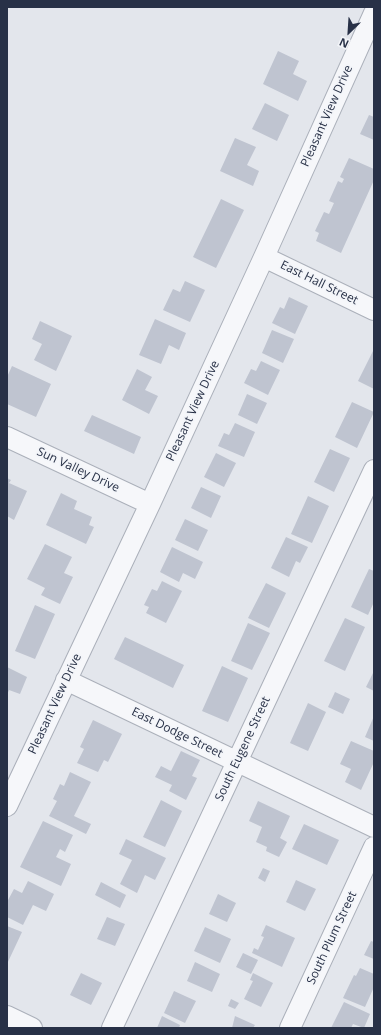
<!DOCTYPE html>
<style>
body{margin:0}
#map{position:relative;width:381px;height:1035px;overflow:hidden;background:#e3e6ec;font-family:"Open Sans",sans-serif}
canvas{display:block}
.frame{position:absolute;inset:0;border:8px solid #283147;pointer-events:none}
.north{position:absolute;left:329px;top:12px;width:40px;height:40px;-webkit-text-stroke:3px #f3f5f9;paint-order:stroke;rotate:205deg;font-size:11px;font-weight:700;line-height:16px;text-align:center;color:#283147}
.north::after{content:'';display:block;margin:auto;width:14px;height:18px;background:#283147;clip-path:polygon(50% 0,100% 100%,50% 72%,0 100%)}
</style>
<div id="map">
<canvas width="381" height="1035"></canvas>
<div class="frame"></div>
<div class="north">N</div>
</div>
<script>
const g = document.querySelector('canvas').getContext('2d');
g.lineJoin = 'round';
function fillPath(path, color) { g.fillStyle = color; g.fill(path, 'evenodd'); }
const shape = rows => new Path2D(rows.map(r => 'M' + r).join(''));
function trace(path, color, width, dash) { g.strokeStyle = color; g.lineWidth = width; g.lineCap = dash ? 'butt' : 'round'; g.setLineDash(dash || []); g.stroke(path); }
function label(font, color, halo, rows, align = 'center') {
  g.font = font + ' "Open Sans",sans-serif'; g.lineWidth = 3.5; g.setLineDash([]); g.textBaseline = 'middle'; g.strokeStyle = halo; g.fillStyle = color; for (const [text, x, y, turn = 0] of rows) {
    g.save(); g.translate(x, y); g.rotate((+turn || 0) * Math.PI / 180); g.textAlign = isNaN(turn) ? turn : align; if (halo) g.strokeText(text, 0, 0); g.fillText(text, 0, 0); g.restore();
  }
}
fillPath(shape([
 [278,51,299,61,293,74,307,81,298,101,263,84],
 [265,103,289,115,277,141,252,129],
 [369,115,374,117,374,140,360,134],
 [235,138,256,147,247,165,259,171,253,186,220,171],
 [349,158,374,169,374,180,341,253,316,241,319,233,315,231,324,212,329,214,334,203,329,201,338,181,342,183,344,179,340,177],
 [221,199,244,210,216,268,193,257],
 [185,281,205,290,190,322,163,310,173,289,180,292],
 [289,297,308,306,295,334,272,323,280,307,284,309],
 [155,319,186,333,179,350,169,345,161,364,139,355],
 [40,321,72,336,56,371,34,360,42,344,32,339],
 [272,330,294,339,283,363,262,353],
 [374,349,374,389,358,381],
 [261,361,280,370,268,395,244,383,251,369,256,371],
 [12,366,51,384,36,417,7,404,7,377],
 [137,369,152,377,145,390,158,396,149,414,122,400],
 [247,394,267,403,257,424,238,415],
 [352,402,374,412,357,448,335,437],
 [92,415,141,437,134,454,84,431],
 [235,423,255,432,244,457,218,446,224,433,229,435],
 [330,449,350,458,334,492,314,482],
 [216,453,236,463,224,487,204,477],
 [7,478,11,480,9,483,27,491,14,520,7,516],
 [201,487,221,496,211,518,191,508],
 [61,493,77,501,74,509,92,517,89,525,94,527,86,544,46,525],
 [308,496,329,506,312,543,291,534],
 [185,519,208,530,198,551,175,540],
 [286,537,308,547,300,563,296,561,289,577,271,568],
 [45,544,72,557,64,573,73,577,60,604,41,595,45,588,27,579],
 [172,547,203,562,195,579,183,573,179,582,160,572],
 [369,569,374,571,374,602,368,615,351,607],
 [162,581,182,591,166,623,146,613,149,607,144,605,152,589,157,591],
 [266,583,286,593,269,628,248,618],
 [35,605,55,614,35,659,15,651],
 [345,618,365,627,345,671,324,661],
 [248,623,270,633,252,670,231,661],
 [125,637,184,665,173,688,114,659],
 [222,666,248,678,228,722,202,711],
 [7,667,27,677,20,694,9,690,7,695],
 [374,671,374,691,366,687],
 [335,692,350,699,343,714,328,707],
 [308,703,326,712,308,751,290,743],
 [374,716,374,741,365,737],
 [93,720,122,734,108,762,104,760,98,772,77,763,84,749,80,747],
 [351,741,374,751,374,762,361,790,345,782,351,769,340,764],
 [181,751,200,760,192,776,197,778,186,800,169,791,172,785,155,777,161,766,171,771],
 [70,772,91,782,74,816,91,824,86,834,49,816,57,801,53,799,60,784,64,786],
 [161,800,182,811,165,847,143,837],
 [258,801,290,816,280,838,287,842,279,857,266,851,267,847,256,842,262,827,249,821],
 [43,821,73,835,65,852,60,849,56,857,71,864,61,886,20,867],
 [304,824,339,840,327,865,292,849],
 [126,839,166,858,155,880,145,875,137,893,120,884,132,860,119,854],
 [263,868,270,871,265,882,258,878],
 [296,880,316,889,305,911,286,902],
 [28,881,54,894,46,911,33,905,23,925,7,917,7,902,14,889,22,893],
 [101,882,126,895,120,908,95,895],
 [218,894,236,903,227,922,209,914],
 [107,917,125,924,115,946,97,939],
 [266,925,295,938,282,967,252,953,254,948,258,950,264,937,261,936],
 [7,926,22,932,7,964],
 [205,927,231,939,220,963,194,951],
 [371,941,374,942,374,959,364,955],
 [243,953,258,960,251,974,236,967],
 [195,962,220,974,212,992,187,981],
 [360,968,374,974,374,987,365,1007,343,998,354,975,356,976],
 [81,973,102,983,91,1005,70,995],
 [253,973,273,983,261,1007,244,999,253,981,250,980],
 [174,991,196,1001,185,1023,164,1013],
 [231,999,239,1003,235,1009,228,1006],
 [344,1002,370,1014,364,1028,353,1024,351,1028,331,1028],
 [162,1016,180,1025,179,1028,157,1028],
 [235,1016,255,1025,253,1028,232,1028]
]), '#bfc4d0');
const minor = shape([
 [264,257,374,310],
 [7,437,150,504],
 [66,680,374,827],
 [7,806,150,504,264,257,374,13],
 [7,1016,32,1028],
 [112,1028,374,470],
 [290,1028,374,847]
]);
trace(minor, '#abb0ba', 22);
trace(minor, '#f6f7fa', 20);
label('12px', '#283147', '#f3f5f9', [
 ["Pleasant View Drive",327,116,-66],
 ["East Hall Street",319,283,26],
 ["Pleasant View Drive",193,411,-65],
 ["Sun Valley Drive",78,470,25],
 ["Pleasant View Drive",55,704,-65],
 ["East Dodge Street",177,733,26],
 ["South Eugene Street",243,749,-65],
 ["South Plum Street",332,938,-65]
]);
</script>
